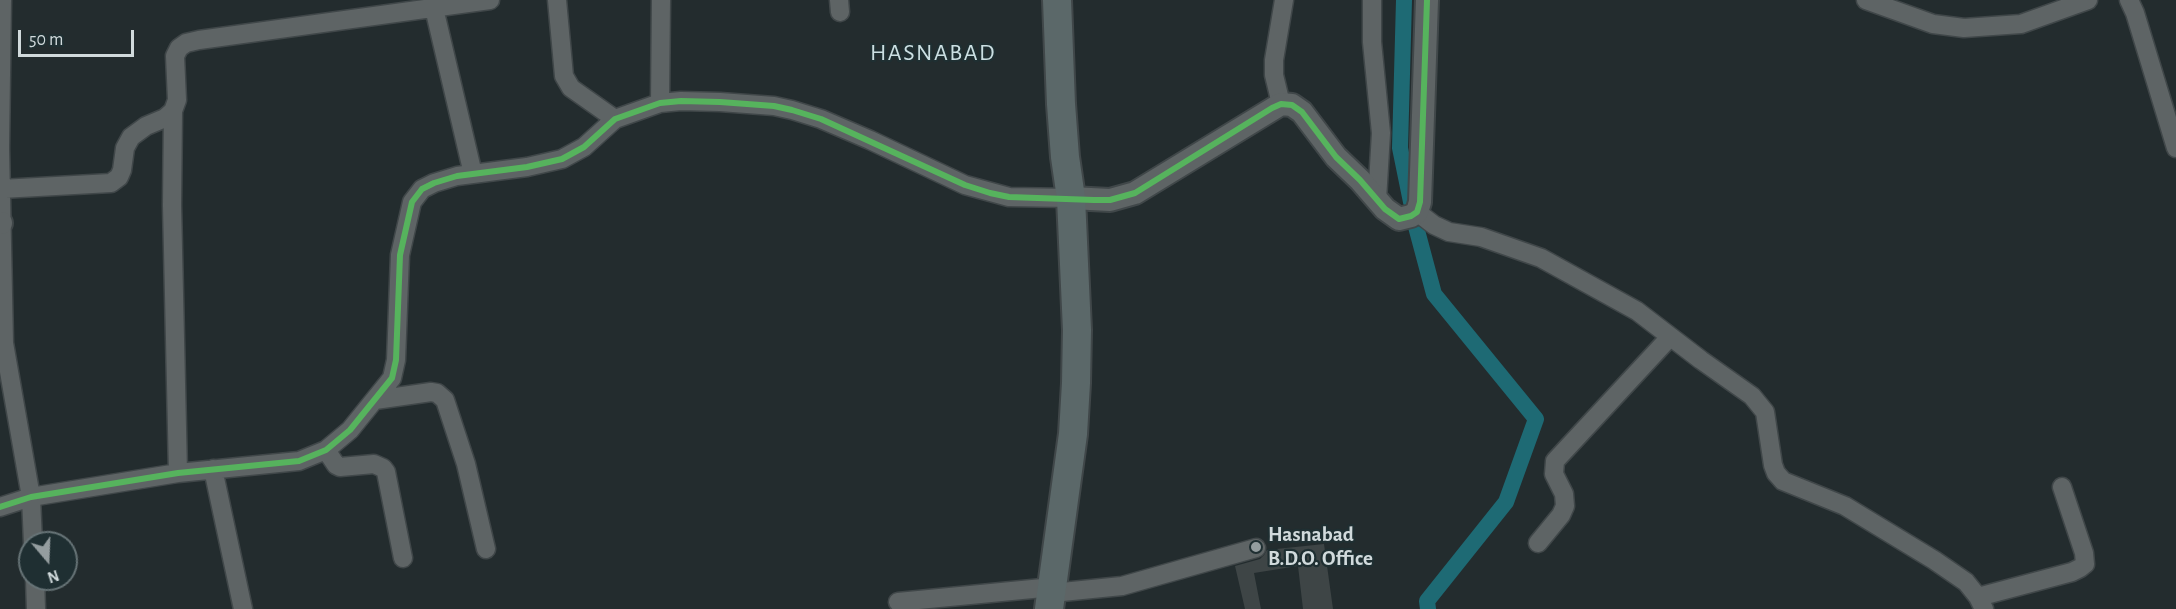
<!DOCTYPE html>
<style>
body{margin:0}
#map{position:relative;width:2176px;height:609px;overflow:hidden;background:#232c2e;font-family:"Alegreya Sans",sans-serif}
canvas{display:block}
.north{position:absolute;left:18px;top:531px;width:60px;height:60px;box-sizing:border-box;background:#1f2f32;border:2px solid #667376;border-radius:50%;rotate:161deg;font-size:16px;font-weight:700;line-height:24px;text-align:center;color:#d1dadc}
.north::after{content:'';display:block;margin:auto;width:21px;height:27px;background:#949d9f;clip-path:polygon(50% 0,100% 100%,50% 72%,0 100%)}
.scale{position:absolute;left:18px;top:30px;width:116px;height:27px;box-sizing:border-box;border:3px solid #d1dadc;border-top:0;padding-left:8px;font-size:18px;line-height:21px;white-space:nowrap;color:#d1dadc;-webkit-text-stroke:4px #1f2f32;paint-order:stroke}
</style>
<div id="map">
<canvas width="2176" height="609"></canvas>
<div class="north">N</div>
<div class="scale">50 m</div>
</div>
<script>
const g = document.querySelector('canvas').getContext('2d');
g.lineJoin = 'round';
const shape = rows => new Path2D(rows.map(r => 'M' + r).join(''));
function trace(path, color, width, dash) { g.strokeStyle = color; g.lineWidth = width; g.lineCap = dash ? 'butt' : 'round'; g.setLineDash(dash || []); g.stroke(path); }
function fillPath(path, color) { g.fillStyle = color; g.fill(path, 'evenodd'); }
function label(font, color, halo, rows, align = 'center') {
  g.font = font + ' "Alegreya Sans",sans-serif'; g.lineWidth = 4.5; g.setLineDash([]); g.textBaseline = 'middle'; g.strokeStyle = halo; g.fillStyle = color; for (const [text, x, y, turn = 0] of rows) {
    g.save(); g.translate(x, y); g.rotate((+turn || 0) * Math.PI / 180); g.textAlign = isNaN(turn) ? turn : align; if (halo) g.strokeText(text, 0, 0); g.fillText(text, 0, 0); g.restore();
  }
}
trace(shape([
 [1404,0,1400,148,1411,202],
 [1415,223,1434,294,1536,419,1506,502,1427,601,1428,609]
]), '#1e6a74', 16);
fillPath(shape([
 [1324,544,1333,609,1303,609,1298,566,1254,573,1261,609,1245,609,1235,566,1260,559,1264,555,1267,550]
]), '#3e4546');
const minor = shape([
 [2,0,0,148,4,343,31,497,33,543],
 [557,0,564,76,571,88,615,119],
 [839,0,840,12],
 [1372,0,1372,42,1381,133,1377,200],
 [1866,0,1933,24,1964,28,2021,24,2088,0],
 [2129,0,2135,13,2176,148],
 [434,8,473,174],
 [660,103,661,0],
 [1281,104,1274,75,1274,60,1284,0],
 [173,111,172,205,178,473],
 [1,189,111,183,119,177,122,170,125,148,131,137,146,126,165,118,173,111,177,100,175,56,179,48,186,43,199,40,490,0],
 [1417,212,1434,225,1449,232,1481,237,1541,258,1637,311,1701,360,1752,396,1765,412,1773,465,1776,473,1783,481,1845,506,1934,560,1966,582,1978,597,1984,609],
 [375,400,431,392,437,393,445,400,466,464,486,549],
 [326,450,336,465,340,467,374,464,383,468,386,472,403,558],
 [213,469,243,609],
 [0,507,31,497,178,473,299,461,326,450,350,430,392,378,396,360,400,255,412,202,422,189,434,183,457,176,527,167,562,159,584,147,615,119,660,103,681,101,720,102,774,106,792,110,821,119,870,140,965,185,1009,197,1071,198],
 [1538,543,1561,515,1565,506,1564,494,1554,474,1555,461,1670,337],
 [35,579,36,609],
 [1052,593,1122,586,1256,548],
 [1978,597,2072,572,2080,568,2085,564,2084,553,2062,487],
 [898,602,1053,587]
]);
const tertiary = shape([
 [1071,198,1110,200,1135,193,1281,104,1292,105,1302,112,1336,157,1360,180,1385,209,1399,219,1411,216,1417,212,1420,202,1427,0],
 [0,223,1,223]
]);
const primary = shape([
 [1049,609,1073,434,1076,383,1077,330,1071,198,1065,157,1061,104,1057,0]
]);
trace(minor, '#404749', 21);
trace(tertiary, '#404749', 26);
trace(primary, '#404749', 32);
trace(minor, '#5e6465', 18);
trace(tertiary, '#5e6465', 22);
trace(primary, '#5b6869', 28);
trace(shape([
 [0,507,31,497,178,473,299,461,326,450,350,430,392,378,396,360,400,255,412,202,422,189,434,183,457,176,527,167,562,159,584,147,615,119,660,103,681,101,720,102,774,106,792,110,821,119,965,185,990,193,1009,197,1094,200,1110,200,1135,193,1272,108,1281,104,1292,105,1302,112,1336,157,1360,180,1385,209,1399,219,1411,216,1417,212,1420,202,1427,0]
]), '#56b35d', 6);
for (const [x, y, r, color] of [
 [1256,547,6,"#949d9f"]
]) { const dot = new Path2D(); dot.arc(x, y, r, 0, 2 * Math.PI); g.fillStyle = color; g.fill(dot); trace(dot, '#1f2f32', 2); }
label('bold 21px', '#d1dadc', '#1f2f32', [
 ["Hasnabad",1268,535],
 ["B.D.O. Office",1268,559]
], 'left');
g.letterSpacing = '1.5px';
label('24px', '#cbdfe2', '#1f2f32', [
 ["HASNABAD",933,53]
]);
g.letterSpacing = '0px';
</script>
